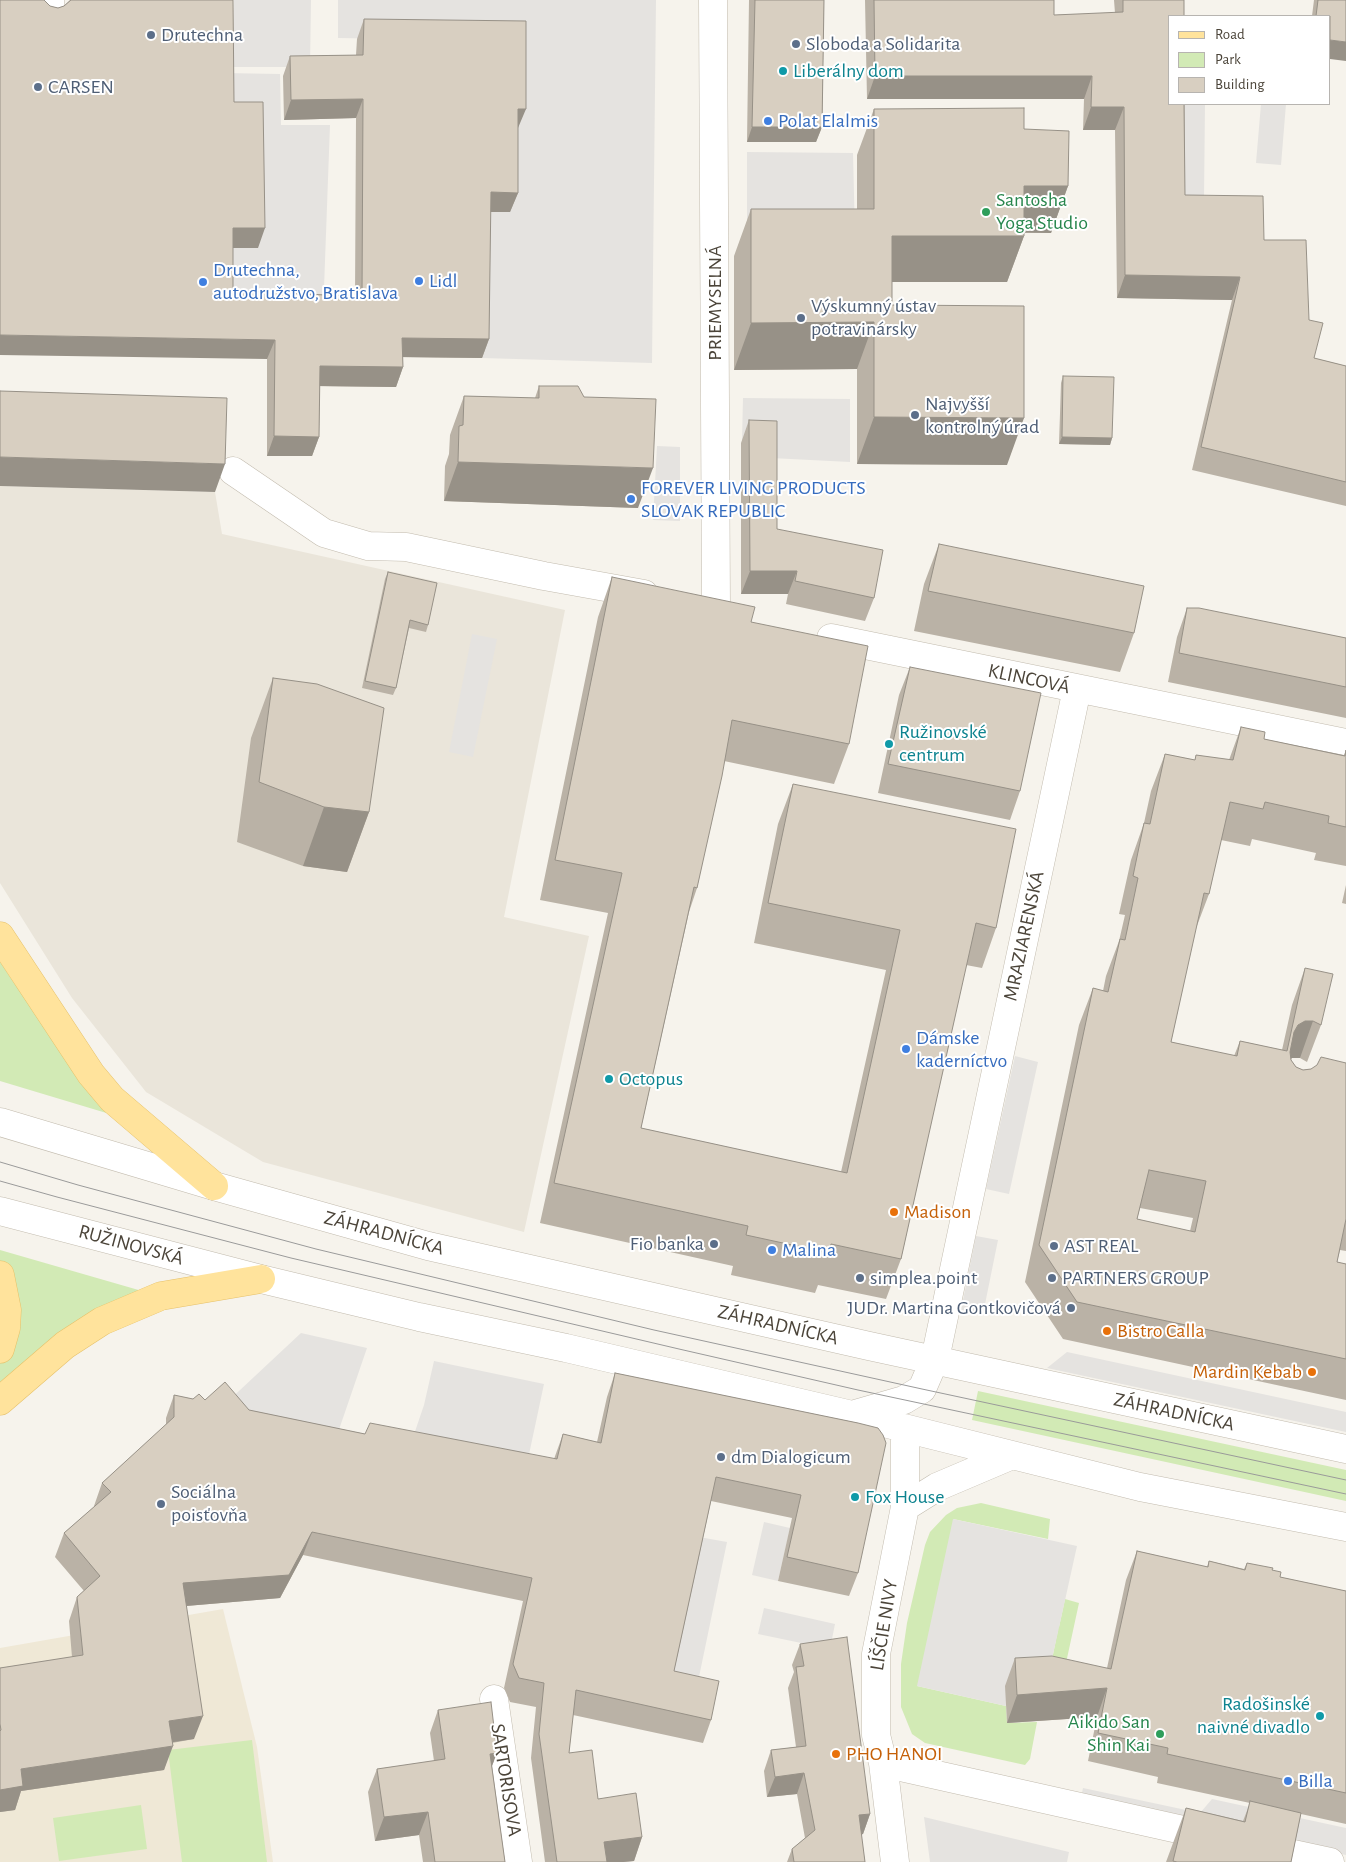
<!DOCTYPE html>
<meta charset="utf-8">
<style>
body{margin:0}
#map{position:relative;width:1346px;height:1862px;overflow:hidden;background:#f6f3ec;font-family:"Alegreya Sans",sans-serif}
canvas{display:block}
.legend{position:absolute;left:1168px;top:15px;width:162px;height:90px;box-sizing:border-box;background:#fff;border:1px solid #b7b4b0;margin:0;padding:6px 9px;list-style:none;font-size:15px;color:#4b4439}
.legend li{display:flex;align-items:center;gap:10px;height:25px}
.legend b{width:25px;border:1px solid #b7b4b0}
</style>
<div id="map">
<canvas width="1346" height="1862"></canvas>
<ul class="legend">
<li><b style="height:6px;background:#ffe39c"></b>Road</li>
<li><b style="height:14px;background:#d2eab5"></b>Park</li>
<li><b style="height:14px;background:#d8cfc1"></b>Building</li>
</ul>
</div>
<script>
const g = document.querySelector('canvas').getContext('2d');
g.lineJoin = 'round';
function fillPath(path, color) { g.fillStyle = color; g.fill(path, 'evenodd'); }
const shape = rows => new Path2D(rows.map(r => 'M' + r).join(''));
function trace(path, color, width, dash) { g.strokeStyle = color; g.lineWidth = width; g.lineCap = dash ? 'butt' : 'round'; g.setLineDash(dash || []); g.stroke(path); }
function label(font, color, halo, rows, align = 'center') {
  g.font = font + ' "Alegreya Sans",sans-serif'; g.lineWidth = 4; g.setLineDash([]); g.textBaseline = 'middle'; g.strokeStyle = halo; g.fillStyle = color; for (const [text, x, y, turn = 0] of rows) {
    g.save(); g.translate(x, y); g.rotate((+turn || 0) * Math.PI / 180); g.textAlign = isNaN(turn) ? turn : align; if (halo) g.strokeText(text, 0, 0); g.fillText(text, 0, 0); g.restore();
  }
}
fillPath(shape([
 [0,486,215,492,222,534,565,610,504,917,589,936,524,1232,263,1162,146,1092,72,998,0,883]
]), '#eae5da');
fillPath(shape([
 [223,1609,257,1747,273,1862,0,1862,0,1648]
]), '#efe8d6');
fillPath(shape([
 [0,961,12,980,113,1115,0,1081],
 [0,1250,142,1291,0,1387],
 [978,1391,1346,1470,1346,1501,972,1420],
 [981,1503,1050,1519,1048,1539,953,1519,1059,1627,1065,1599,1079,1603,1066,1663,1052,1659,1058,1630,917,1686,1006,1706,1007,1723,1037,1722,1030,1759,1025,1765,925,1743,912,1734,901,1707,901,1664,907,1623,925,1545,930,1532,946,1515,957,1508],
 [252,1740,267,1862,182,1862,168,1750],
 [141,1805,147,1849,59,1861,53,1818]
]), '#d2eab5');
fillPath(shape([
 [234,0,311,0,310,67,234,67],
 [338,0,656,0,652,363,482,358,483,212,510,212,511,128,519,41,338,38],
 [223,73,280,74,281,125,330,125,323,315,226,339],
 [1179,104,1205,104,1204,198,1179,197],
 [1261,104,1286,104,1281,165,1256,163],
 [747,152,853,153,855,236,747,226],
 [743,398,850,399,850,462,771,458,742,440],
 [657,446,680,447,680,521,653,520],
 [472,634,497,639,473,757,449,752],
 [1015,1056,1038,1062,1009,1194,986,1189],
 [976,1236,998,1240,983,1314,961,1310],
 [301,1333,367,1348,332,1450,224,1405],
 [1067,1352,1346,1412,1346,1432,1047,1368],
 [434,1361,544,1384,524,1478,407,1455,424,1405],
 [953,1519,1077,1546,1052,1659,1006,1706,917,1686],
 [764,1522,790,1528,778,1581,752,1575],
 [699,1537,727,1542,694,1701,666,1694],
 [764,1608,835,1624,830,1649,758,1634],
 [1083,1788,1200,1813,1212,1799,1346,1828,1346,1855,1081,1798],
 [924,1817,1069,1852,1067,1862,930,1862]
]), '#e5e3e0');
const minor = shape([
 [713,0,716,606],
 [50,12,50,0],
 [233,471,324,533,368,546,406,547,544,576,644,594],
 [831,638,1346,743],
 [0,1122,214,1186,428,1246,869,1346,1346,1449],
 [0,1211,261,1279,419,1317,566,1348,852,1415,1140,1487,1346,1527],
 [852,1415,904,1400,922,1389,935,1359,1077,689],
 [905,1507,937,1487,1010,1456],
 [494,1699,518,1862],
 [883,1763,1214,1837],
 [1256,1846,1330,1862],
 [895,1862,883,1763,876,1735,876,1654,905,1507,905,1430]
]);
const major = shape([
 [0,936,91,1074,112,1099,214,1186],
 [0,1275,7,1310,6,1328,0,1349],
 [0,1401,65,1345,102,1321,161,1296,261,1279]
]);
trace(minor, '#c2bbae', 29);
trace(major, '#e6c16a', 29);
trace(minor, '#fff', 28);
trace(major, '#ffe39c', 28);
trace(shape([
 [0,1162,78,1185,316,1249,654,1330,922,1389,1346,1480],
 [0,1181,57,1197,291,1258,679,1349,858,1390,1346,1494]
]), '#9a9a9a', 1);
fillPath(shape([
 [70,0,233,0,234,102,258,248,233,248,233,290,355,297,356,118,284,120,283,76,290,56,356,55,357,39,364,19,518,128,518,193,510,212,490,212,489,339,482,358,403,357,403,367,396,387,320,386,319,437,312,456,267,456,267,359,50,6,58,8,64,6],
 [749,0,824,0,822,127,816,142,747,142],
 [865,0,1054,0,1054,15,1115,13,1114,0,1184,0,1185,195,1264,240,1309,320,1314,358,1346,366,1346,506,1192,470,1232,300,1117,298,1115,130,1083,130,1084,99,867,99],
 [1314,0,1346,0,1330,16,1312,16],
 [874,109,1024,129,1068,186,1051,233,1024,233,1024,236,1007,282,892,282,892,305,1007,465,857,464,857,369,734,370,734,256,751,209,857,209,857,155],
 [1063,376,1112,438,1110,445,1059,444,1061,383],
 [539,386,638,508,444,501,445,466,449,454,450,435,464,396,535,398],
 [749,420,777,529,874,598,865,621,786,604,788,594,741,594,741,443],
 [939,544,1134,633,1120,672,914,631,924,584],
 [388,572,428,625,426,632,409,628,396,688,393,695,362,688,385,579],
 [612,577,751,622,849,744,834,784,724,761,697,888,689,912,641,1128,841,1172,886,970,754,943,778,824,793,784,996,928,982,968,966,965,901,1259,886,1299,818,1285,815,1293,731,1275,733,1266,540,1223,608,913,540,900,598,617],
 [1187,608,1346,638,1346,718,1168,682,1177,637],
 [910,667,1020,791,1010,820,878,793,899,695],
 [273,678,369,812,347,872,303,866,237,842,251,738],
 [1241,727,1264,739,1344,755,1346,750,1346,866,1314,860,1316,853,1252,839,1250,846,1221,840,1209,894,1195,931,1171,1042,1234,1056,1240,1041,1282,1050,1292,1005,1305,968,1321,1025,1307,1062,1300,1058,1292,1058,1291,1059,1291,1060,1296,1067,1303,1070,1311,1069,1346,1063,1346,1251,1340,1250,1337,1262,1346,1264,1346,1400,1063,1339,1025,1282,1079,1025,1093,988,1103,991,1106,976,1119,941,1125,915,1119,914,1131,860,1144,823,1151,791,1165,754,1195,760,1196,755,1229,760],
 [1140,1208,1193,1218,1190,1231,1137,1219],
 [1346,885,1346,904,1342,903],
 [615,1373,858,1423,858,1573,849,1596,778,1581,792,1518,711,1501,674,1671,711,1720,703,1743,573,1715,569,1753,598,1799,642,1837,634,1861,623,1862,545,1862,531,1758,536,1707,510,1702,504,1688,523,1601,303,1555,280,1598,186,1606,194,1739,172,1743,164,1770,21,1791,15,1810,0,1812,0,1668,72,1657,69,1621,77,1597,84,1591,55,1557,64,1533,94,1507,94,1506,102,1483,166,1425,166,1418,174,1395,193,1399,205,1400,249,1410,365,1434,554,1459,563,1434,597,1442,607,1397],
 [1137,1551,1207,1567,1209,1561,1244,1569,1247,1563,1272,1570,1280,1577,1346,1591,1346,1824,1301,1814,1291,1862,1166,1862,1186,1808,1243,1821,1250,1803,1157,1783,1158,1777,1088,1761,1097,1717,1007,1723,1005,1686,1015,1658,1107,1668,1126,1580],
 [800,1644,870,1814,863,1834,861,1835,865,1862,787,1862,792,1849,805,1838,797,1794,767,1797,764,1771,771,1750,796,1747,788,1688,794,1672,792,1665],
 [438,1710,497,1753,492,1766,505,1862,423,1862,419,1835,375,1841,368,1792,377,1769,434,1761,430,1733]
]), '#bab2a6');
fillPath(shape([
 [1330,40,1346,42,1346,61,1330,59],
 [875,76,1092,76,1084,99,867,99],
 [363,99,356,118,284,120,291,100],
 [1091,107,1124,107,1115,130,1083,130],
 [518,109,526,109,518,128],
 [752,127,822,127,816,142,747,142],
 [1024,186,1068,186,1051,233,1007,232],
 [491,192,518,193,510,212,483,212],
 [233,228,265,228,258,248,225,248],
 [892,236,1024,236,1007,282,875,282],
 [1125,275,1240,277,1232,300,1117,298],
 [874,322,857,369,734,370,751,323],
 [0,335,275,340,267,359,0,355],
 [402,338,489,339,482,358,395,357],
 [320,366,403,367,396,387,313,386],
 [874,417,1024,418,1007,465,857,464],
 [274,436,319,437,312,456,267,456],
 [1062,437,1112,438,1110,445,1059,444],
 [0,457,225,464,215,492,0,486],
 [458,462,653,468,638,508,444,501],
 [750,571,797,571,788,594,741,594],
 [324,807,369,812,347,872,303,866],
 [1305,1021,1313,1021,1300,1058,1292,1058,1285,1062,1294,1032,1298,1025],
 [312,1532,303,1555,280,1598,174,1607,183,1583],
 [1107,1688,1097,1717,1007,1723,1017,1695],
 [203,1716,194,1739,160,1744,169,1721],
 [173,1746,164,1770,21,1791,15,1810,0,1812,0,1790,21,1769],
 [497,1753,488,1776,490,1754],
 [804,1773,797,1794,767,1797,775,1777],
 [428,1812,419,1835,375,1841,384,1817],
 [870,1814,863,1834,851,1836,859,1815],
 [642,1837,634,1861,623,1862,597,1862,604,1842]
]), '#979187');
const building = shape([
 [0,0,44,0,50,6,58,8,64,6,71,0,233,0,234,102,263,102,265,228,233,228,233,290,362,297,363,99,291,100,290,56,363,55,364,19,526,21,526,109,518,109,518,193,491,192,489,339,402,338,403,367,320,366,319,437,274,436,275,340,0,335,0,0],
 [755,0,824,0,822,127,752,127,755,0],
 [874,0,1054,0,1054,15,1123,12,1123,0,1184,0,1184,16,1170,16,1170,104,1184,104,1185,195,1263,196,1264,240,1306,240,1309,320,1323,323,1314,358,1346,366,1346,482,1201,447,1240,277,1125,275,1124,107,1091,107,1092,76,875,76,874,0],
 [1318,0,1346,0,1346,42,1330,40,1330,16,1316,16,1318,0],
 [1024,108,1024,129,1069,131,1068,186,1024,186,1024,236,892,236,892,305,1024,306,1024,418,874,417,874,322,751,323,751,209,874,209,874,109,1024,108],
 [1063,376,1114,377,1112,438,1062,437,1063,376],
 [539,386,578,386,584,397,656,399,653,468,458,462,459,426,463,425,464,396,539,398,539,386],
 [0,391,227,398,225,464,0,457,0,391],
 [749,420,777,421,777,529,883,550,874,598,795,581,797,571,750,571,749,420],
 [939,544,1144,586,1134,633,928,591,939,544],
 [388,572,437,583,428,625,410,620,396,688,365,681,388,572],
 [612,577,755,607,751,622,868,646,849,744,732,720,722,776,697,888,694,887,641,1128,847,1173,900,930,768,903,793,784,1016,829,996,928,976,923,901,1259,831,1244,829,1253,746,1235,748,1226,554,1183,622,873,555,860,612,577],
 [1187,608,1199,608,1346,638,1346,687,1179,653,1187,608],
 [910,667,1041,693,1020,791,888,764,910,667],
 [273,678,317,684,384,708,369,812,324,807,259,782,273,678],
 [1241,727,1265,732,1264,739,1345,756,1346,750,1346,827,1328,823,1329,816,1265,802,1263,809,1230,802,1209,894,1204,893,1171,1042,1237,1056,1240,1041,1287,1051,1305,968,1333,974,1321,1025,1313,1021,1305,1021,1298,1025,1294,1032,1290,1052,1291,1060,1296,1067,1303,1070,1311,1069,1317,1065,1321,1057,1346,1063,1346,1219,1337,1262,1346,1264,1346,1359,1077,1302,1039,1245,1093,988,1108,992,1120,939,1125,940,1138,878,1133,876,1144,823,1150,824,1165,754,1195,760,1196,755,1233,760,1241,727],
 [1149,1170,1206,1181,1195,1232,1137,1219,1149,1170],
 [615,1373,858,1423,878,1428,883,1435,886,1443,858,1573,787,1557,801,1495,716,1477,674,1671,719,1681,711,1720,576,1690,569,1753,592,1750,598,1799,636,1793,642,1837,604,1842,607,1862,557,1862,539,1734,544,1683,519,1678,513,1664,532,1578,312,1532,289,1575,183,1583,203,1716,169,1721,173,1746,21,1769,23,1786,0,1790,0,1731,1,1730,0,1724,0,1668,83,1655,77,1597,100,1576,64,1533,111,1492,102,1483,174,1417,174,1395,193,1399,199,1394,205,1400,225,1382,249,1410,365,1434,370,1423,557,1459,563,1434,601,1443,615,1373],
 [1137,1551,1208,1567,1209,1561,1245,1570,1247,1563,1273,1568,1272,1570,1281,1572,1280,1577,1346,1591,1346,1793,1167,1754,1168,1748,1098,1733,1107,1688,1017,1695,1015,1658,1052,1656,1111,1669,1137,1551],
 [847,1637,870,1814,859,1815,865,1862,794,1862,792,1849,815,1830,804,1773,775,1777,771,1750,806,1746,796,1667,804,1666,800,1644,847,1637],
 [491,1702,497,1753,490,1754,505,1862,435,1862,428,1812,384,1817,377,1769,445,1759,438,1710,491,1702],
 [1250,1801,1301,1813,1291,1862,1177,1862,1173,1861,1186,1808,1245,1822,1250,1801]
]);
fillPath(building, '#d8cfc1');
trace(building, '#979187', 1);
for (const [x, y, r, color] of [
 [151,35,5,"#5c6f8a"],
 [796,44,5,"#5c6f8a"],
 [783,71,5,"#0f9aa8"],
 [38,87,5,"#5c6f8a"],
 [768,121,5,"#3f7fe0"],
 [986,212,5,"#2e9e5b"],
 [419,281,5,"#3f7fe0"],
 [203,282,5,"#3f7fe0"],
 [801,318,5,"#5c6f8a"],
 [915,415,5,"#5c6f8a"],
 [631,499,5,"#3f7fe0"],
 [889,744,5,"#0f9aa8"],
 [906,1049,5,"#3f7fe0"],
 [609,1079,5,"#0f9aa8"],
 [894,1212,5,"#e8710a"],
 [714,1244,5,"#5c6f8a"],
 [1054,1246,5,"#5c6f8a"],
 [772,1250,5,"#3f7fe0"],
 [860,1278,5,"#5c6f8a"],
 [1052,1278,5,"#5c6f8a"],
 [1071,1308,5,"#5c6f8a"],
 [1107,1331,5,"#e8710a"],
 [1312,1372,5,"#e8710a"],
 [721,1457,5,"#5c6f8a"],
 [855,1497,5,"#0f9aa8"],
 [161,1504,5,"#5c6f8a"],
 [1320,1716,5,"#0f9aa8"],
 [1160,1734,5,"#2e9e5b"],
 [836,1754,5,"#e8710a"],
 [1288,1781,5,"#3f7fe0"]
]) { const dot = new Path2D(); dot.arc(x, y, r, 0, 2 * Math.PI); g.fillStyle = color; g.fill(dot); trace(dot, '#fff', 2); }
label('20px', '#4e5e75', '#fff', [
 ["Drutechna",161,35],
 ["Sloboda a Solidarita",806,44],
 ["CARSEN",48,87],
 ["Výskumný ústav",811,306],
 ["potravinársky",811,329],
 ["Najvyšší",925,404],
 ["kontrolný úrad",925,427],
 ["Fio banka",704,1244,"right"],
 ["AST REAL",1064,1246],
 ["simplea.point",870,1278],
 ["PARTNERS GROUP",1062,1278],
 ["JUDr. Martina Gontkovičová",1061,1308,"right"],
 ["dm Dialogicum",731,1457],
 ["Sociálna",171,1492],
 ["poisťovňa",171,1515]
], 'left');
label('20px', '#0d838f', '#fff', [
 ["Liberálny dom",793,71],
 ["Ružinovské",899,732],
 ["centrum",899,755],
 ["Octopus",619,1079],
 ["Fox House",865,1497],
 ["Radošinské",1310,1704,"right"],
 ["naivné divadlo",1310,1727,"right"]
], 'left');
label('20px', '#366cbe', '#fff', [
 ["Polat Elalmis",778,121],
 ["Drutechna,",213,270],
 ["autodružstvo, Bratislava",213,293],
 ["Lidl",429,281],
 ["FOREVER LIVING PRODUCTS",641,488],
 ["SLOVAK REPUBLIC",641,511],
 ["Dámske",916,1038],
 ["kaderníctvo",916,1061],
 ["Malina",782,1250],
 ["Billa",1298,1781]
], 'left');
label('20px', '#27864d', '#fff', [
 ["Santosha",996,200],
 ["Yoga Studio",996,223],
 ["Aikido San",1150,1722,"right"],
 ["Shin Kai",1150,1745,"right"]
], 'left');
label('20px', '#4b4439', '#fff', [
 ["PRIEMYSELNÁ",715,303,-90],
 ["KLINCOVÁ",1029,679,12],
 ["MRAZIARENSKÁ",1024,936,-78],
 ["ZÁHRADNÍCKA",384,1233,15],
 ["RUŽINOVSKÁ",131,1245,15],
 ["ZÁHRADNÍCKA",778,1325,13],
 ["ZÁHRADNÍCKA",1174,1412,12],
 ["LÍŠČIE NIVY",884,1625,-81],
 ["SARTORISOVA",506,1780,81]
]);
label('20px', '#c56008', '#fff', [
 ["Madison",904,1212],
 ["Bistro Calla",1117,1331],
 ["Mardin Kebab",1302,1372,"right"],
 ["PHO HANOI",846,1754]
], 'left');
</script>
